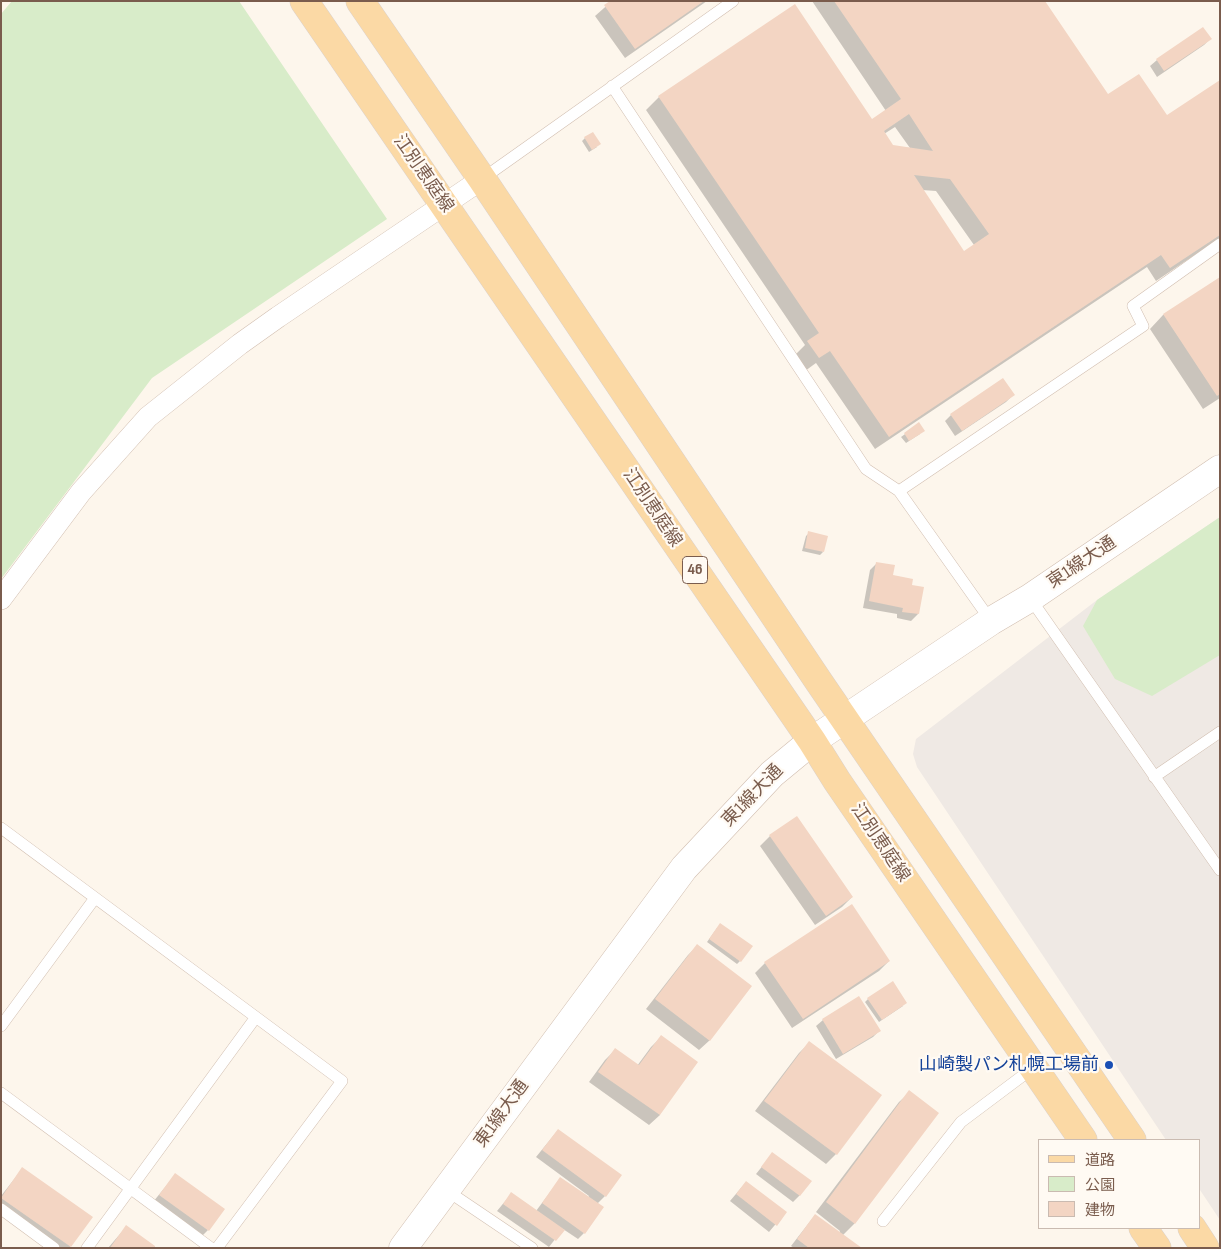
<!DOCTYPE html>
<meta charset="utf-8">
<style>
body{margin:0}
#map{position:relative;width:1221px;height:1249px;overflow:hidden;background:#fdf6ec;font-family:"Sofia Sans Condensed","Noto Sans JP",sans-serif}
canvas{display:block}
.frame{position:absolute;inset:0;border:2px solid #7a5c4d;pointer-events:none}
.legend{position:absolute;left:1038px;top:1139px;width:162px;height:90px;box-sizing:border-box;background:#fffaf3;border:1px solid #cabbb1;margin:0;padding:6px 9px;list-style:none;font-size:15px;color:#7a5c4d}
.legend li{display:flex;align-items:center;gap:10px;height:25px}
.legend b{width:25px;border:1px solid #cabbb1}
</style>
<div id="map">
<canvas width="1221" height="1249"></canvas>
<div class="frame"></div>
<ul class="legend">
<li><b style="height:6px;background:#fbd9a5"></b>道路</li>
<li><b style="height:14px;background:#d8ecc9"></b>公園</li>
<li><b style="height:14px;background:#f3d5c3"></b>建物</li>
</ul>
</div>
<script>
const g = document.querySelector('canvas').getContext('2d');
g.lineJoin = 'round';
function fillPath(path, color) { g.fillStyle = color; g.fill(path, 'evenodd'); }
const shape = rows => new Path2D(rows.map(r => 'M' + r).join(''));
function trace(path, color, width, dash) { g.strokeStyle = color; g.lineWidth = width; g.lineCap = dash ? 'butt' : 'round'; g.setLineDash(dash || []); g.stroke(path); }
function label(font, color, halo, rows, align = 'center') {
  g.font = font + ' "Sofia Sans Condensed","Noto Sans JP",sans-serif'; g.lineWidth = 4.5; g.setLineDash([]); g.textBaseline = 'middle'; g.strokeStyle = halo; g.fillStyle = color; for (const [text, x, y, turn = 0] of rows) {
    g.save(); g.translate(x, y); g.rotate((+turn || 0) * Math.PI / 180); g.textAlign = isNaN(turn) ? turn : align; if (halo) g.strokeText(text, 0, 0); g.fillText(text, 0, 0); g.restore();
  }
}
fillPath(shape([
 [1220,517,1220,1220,1200,1190,1200,1140,1166,1140,917,767,913,754,916,739,1097,600]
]), '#efe9e4');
fillPath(shape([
 [12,1,239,1,387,219,152,378,1,579,1,14],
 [1220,517,1220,655,1152,696,1115,679,1083,626,1097,600]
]), '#d8ecc9');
fillPath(shape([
 [612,1,707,1,625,58,595,16],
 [812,1,1044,1,1108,96,1167,117,1220,82,1220,238,1156,281,1147,267,875,449,816,363,805,371,795,355,805,345,646,110,659,97,872,121,886,111],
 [895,127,910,148,892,146,884,134],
 [922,190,936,191,974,245,963,253],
 [1210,39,1204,45,1157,77,1150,66,1157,60],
 [585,138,597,147,589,152,582,141],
 [1220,278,1220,398,1203,409,1150,329,1163,315],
 [1013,395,1006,402,955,436,945,421,951,415],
 [919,424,920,434,906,443,901,437],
 [809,533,823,552,820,555,802,551,806,536],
 [877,563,892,576,910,586,922,588,918,614,911,621,897,618,897,614,863,608,870,570],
 [770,836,852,897,842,907,815,925,760,846],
 [717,928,740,961,737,964,707,942],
 [698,945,710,1040,699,1050,646,1009,688,955],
 [889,961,879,971,792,1028,755,973,765,963],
 [868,999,903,1006,879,1022,865,1002],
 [823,1020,879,1031,873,1037,836,1059,816,1026],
 [661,1037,660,1115,649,1125,589,1082,605,1060,615,1050,637,1066,651,1047],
 [809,1043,880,1096,836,1154,826,1164,755,1111,799,1053],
 [910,1092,937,1113,854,1224,843,1235,860,1248,794,1248,791,1246,815,1215,839,1233,840,1231,816,1212,899,1102],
 [558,1130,605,1196,597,1204,584,1233,578,1239,563,1229,549,1247,497,1211,511,1194,536,1211,560,1179,588,1198,589,1196,536,1157],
 [772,1154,800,1195,793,1202,756,1174],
 [22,1169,91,1217,69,1248,56,1248,1,1209,1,1196],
 [175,1175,208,1230,201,1237,153,1202],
 [746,1182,785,1213,769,1232,730,1201],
 [126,1227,153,1248,108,1248]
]), '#0003');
fillPath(shape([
 [610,1,704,1,635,49,604,5],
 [834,1,1045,1,1108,94,1139,74,1167,115,1220,80,1220,235,1170,268,1161,255,889,437,830,351,819,358,807,341,819,333,658,96,795,4,872,119,901,99],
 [909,114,933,151,893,145,884,131],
 [914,175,950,179,989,234,964,251],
 [1203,27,1212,39,1164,71,1156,59],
 [593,132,601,144,592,150,584,137],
 [1220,277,1220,394,1217,396,1163,314],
 [1003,378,1015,395,962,431,950,414],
 [919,422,925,431,909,441,904,433],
 [808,531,828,536,824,552,805,548],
 [876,562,895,565,893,575,913,579,912,585,924,587,919,614,902,612,903,608,869,601],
 [797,816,853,897,826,916,769,835],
 [852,904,890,961,803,1019,764,962],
 [720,923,753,946,741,962,709,939],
 [697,944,752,986,710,1041,655,999],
 [893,981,907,1003,882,1020,867,998],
 [859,996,881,1031,843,1054,822,1019],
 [661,1035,698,1062,660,1115,598,1072,615,1048,639,1065],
 [809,1041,882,1095,837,1155,764,1101],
 [909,1090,939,1113,855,1224,826,1202],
 [558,1129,622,1175,606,1197,542,1150],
 [772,1152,812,1181,800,1196,761,1167],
 [22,1167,93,1217,71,1247,1,1198],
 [175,1173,225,1209,209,1231,159,1195],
 [560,1177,604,1207,585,1234,542,1203],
 [746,1181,787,1212,777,1226,736,1194],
 [511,1192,565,1230,556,1241,503,1204],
 [815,1214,862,1248,809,1248,797,1239],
 [126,1225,155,1246,155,1248,110,1248]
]), '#f3d5c3');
const service = shape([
 [612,86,866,469,899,491,991,621],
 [482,179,733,1],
 [899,491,1143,326,1133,306,1220,244],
 [1030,598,1220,870],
 [1154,777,1220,732],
 [1,828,342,1081,217,1248],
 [1,1026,95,898],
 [1,1093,211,1248],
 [446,1190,532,1248],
 [1,1209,54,1248],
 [883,1221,961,1122,1033,1068],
 [87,1248,256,1017]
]);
const minor = shape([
 [1,599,81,492,148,417,240,344,278,317,482,179]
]);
const tertiary = shape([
 [403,1248,684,868,772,774,812,741,991,621,1030,598,1220,469]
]);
const primary = shape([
 [304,1,812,741,837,781,1083,1140],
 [360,1,482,179,819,682,1132,1140],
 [1143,1228,1157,1248],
 [1192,1228,1205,1248]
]);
trace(service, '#d1beb0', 12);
trace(minor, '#d1beb0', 22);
trace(tertiary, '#d1beb0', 29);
trace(primary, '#dad1cd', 29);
trace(service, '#fff', 11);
trace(minor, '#fff', 21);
trace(tertiary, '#fff', 28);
trace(primary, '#fbd9a5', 28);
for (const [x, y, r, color] of [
 [1109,1065,5,"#1a4fb4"]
]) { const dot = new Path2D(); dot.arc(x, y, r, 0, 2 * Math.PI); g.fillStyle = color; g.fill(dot); trace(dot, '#fffaf3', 2); }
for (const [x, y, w] of [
 [695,570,25]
]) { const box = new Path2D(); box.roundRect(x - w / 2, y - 13.5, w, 27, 4); g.fillStyle = '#fffaf3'; g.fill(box); trace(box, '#7a5c4d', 1); }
label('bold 16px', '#7a5c4d', null, [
 ["46",695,570]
]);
label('18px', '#7a5c4d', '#fffaf3', [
 ["江別恵庭線",423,174,55],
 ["江別恵庭線",652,508,56],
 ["東1線大通",1082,563,-34],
 ["東1線大通",753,796,-46],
 ["江別恵庭線",880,843,56],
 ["東1線大通",502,1114,-54]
]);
label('18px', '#164399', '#fffaf3', [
 ["山崎製パン札幌工場前",1099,1065]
], 'right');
</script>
